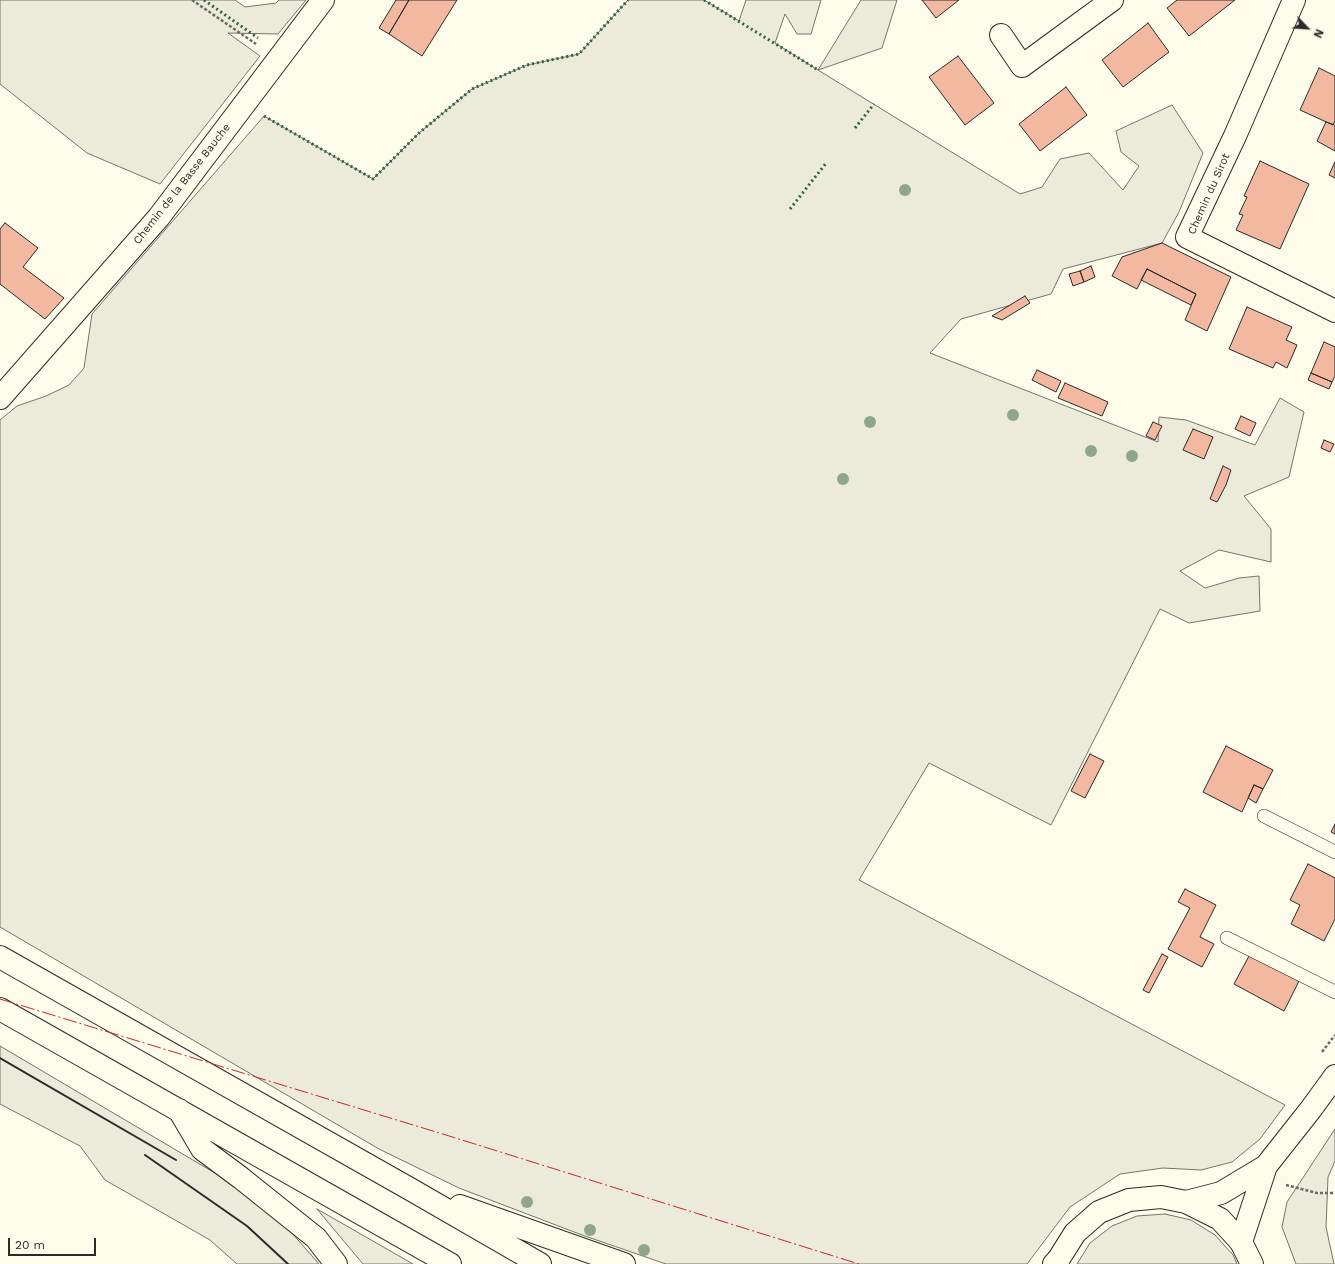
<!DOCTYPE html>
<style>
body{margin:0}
#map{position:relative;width:1335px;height:1264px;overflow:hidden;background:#fdfbea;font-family:"Work Sans",sans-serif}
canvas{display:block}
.north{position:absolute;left:1287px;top:8px;width:40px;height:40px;-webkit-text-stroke:3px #fdfbea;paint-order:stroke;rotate:115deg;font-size:11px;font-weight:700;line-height:16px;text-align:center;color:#2b2b2b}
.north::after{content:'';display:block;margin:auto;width:14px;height:18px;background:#2b2b2b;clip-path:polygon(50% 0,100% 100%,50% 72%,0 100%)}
.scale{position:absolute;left:8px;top:1238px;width:88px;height:18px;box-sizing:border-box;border:2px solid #2b2b2b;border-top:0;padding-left:5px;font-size:12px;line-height:14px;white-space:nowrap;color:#2b2b2b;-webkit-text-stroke:3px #fdfbea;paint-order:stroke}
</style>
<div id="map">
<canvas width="1335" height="1264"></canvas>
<div class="north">N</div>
<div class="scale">20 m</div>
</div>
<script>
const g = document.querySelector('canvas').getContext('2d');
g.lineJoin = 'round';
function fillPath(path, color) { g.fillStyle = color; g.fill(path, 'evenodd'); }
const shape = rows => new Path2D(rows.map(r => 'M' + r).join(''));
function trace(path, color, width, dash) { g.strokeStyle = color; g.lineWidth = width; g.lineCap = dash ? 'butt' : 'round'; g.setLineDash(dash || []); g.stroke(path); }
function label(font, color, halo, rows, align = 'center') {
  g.font = font + ' "Work Sans",sans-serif'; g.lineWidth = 3; g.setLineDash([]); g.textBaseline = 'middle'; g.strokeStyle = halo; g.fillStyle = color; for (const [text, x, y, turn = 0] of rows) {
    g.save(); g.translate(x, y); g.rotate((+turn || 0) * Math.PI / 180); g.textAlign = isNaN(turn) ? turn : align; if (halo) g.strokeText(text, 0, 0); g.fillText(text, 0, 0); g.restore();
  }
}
const green = shape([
 [0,0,235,0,245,7,276,3,279,0,306,0,278,34,228,33,260,56,160,184,87,153,0,84,0,0],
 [628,0,704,0,739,21,746,0,821,0,811,34,797,34,785,14,775,43,818,70,861,0,897,0,882,48,818,70,1020,194,1042,187,1060,159,1089,153,1123,190,1139,166,1121,152,1116,131,1172,105,1203,153,1179,212,1162,243,1063,269,1051,294,961,319,930,353,1158,442,1159,417,1186,420,1255,445,1280,398,1304,412,1289,477,1244,496,1271,529,1271,562,1219,550,1180,571,1205,588,1239,578,1259,576,1260,611,1189,623,1160,609,1051,825,929,763,859,880,1285,1105,1260,1139,1232,1162,1201,1170,1163,1168,1120,1174,1070,1207,1027,1264,666,1264,582,1235,459,1188,379,1149,0,927,0,420,17,406,46,396,69,385,84,368,92,314,264,116,373,179,419,133,472,89,527,65,579,54,628,0],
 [0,1046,225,1179,284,1224,319,1264,237,1264,210,1240,105,1180,80,1146,0,1104,0,1046],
 [1335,1129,1335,1161,1328,1177,1326,1227,1334,1264,1296,1264,1282,1227,1287,1202,1335,1129],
 [317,1209,413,1264,363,1264,317,1209],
 [1165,1214,1191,1220,1215,1235,1233,1255,1237,1264,1077,1264,1090,1243,1112,1226,1137,1216,1165,1214]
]);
fillPath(green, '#ecebdb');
trace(green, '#74746e', 1);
const building = shape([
 [396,0,409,0,389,34,379,28,396,0],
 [409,0,457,0,422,56,389,34,409,0],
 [922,0,959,0,936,18,922,0],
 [1177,0,1235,0,1189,36,1167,8,1177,0],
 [1148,23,1169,52,1123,87,1102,60,1148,23],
 [958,56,994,103,965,125,929,77,958,56],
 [1319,68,1335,76,1335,121,1333,125,1300,110,1319,68],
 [1066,87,1087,115,1040,151,1019,124,1066,87],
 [1326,122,1335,125,1335,151,1317,141,1326,122],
 [1260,161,1309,184,1280,249,1236,230,1243,215,1239,214,1247,197,1244,196,1260,161],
 [1335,162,1335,178,1329,175,1335,162],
 [5,223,38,248,23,267,64,298,45,319,0,284,0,229,5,223],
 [1162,243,1231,277,1207,331,1185,320,1196,294,1147,269,1137,289,1112,276,1122,257,1162,243],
 [1091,266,1095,277,1084,282,1080,271,1091,266],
 [1147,269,1196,294,1191,305,1141,280,1147,269],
 [1080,271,1084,282,1073,286,1069,274,1080,271],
 [1025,296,1030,303,1002,320,992,316,1025,296],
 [1247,307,1292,327,1286,340,1297,345,1287,368,1276,362,1273,368,1229,349,1247,307],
 [1324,342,1335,347,1335,376,1332,382,1311,373,1324,342],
 [1037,370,1061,381,1056,392,1032,380,1037,370],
 [1311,373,1332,382,1329,389,1308,380,1311,373],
 [1065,383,1108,402,1102,416,1058,398,1065,383],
 [1241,416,1256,423,1250,436,1235,429,1241,416],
 [1153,422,1162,426,1155,440,1146,436,1153,422],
 [1193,429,1213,437,1204,459,1183,450,1193,429],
 [1324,440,1334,444,1330,452,1321,448,1324,440],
 [1223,466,1231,470,1226,485,1217,502,1210,499,1223,466],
 [1226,746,1273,770,1263,789,1254,785,1242,812,1203,792,1226,746],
 [1090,754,1104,761,1085,798,1071,791,1090,754],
 [1254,785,1263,789,1256,803,1248,798,1254,785],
 [1335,824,1335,834,1331,832,1335,824],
 [1308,864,1335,878,1335,919,1324,941,1291,924,1300,905,1290,900,1308,864],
 [1185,889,1216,905,1200,937,1214,944,1202,967,1168,949,1190,908,1178,902,1185,889],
 [1162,954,1168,957,1149,993,1143,990,1162,954],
 [1249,956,1299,981,1284,1011,1234,984,1249,956]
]);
fillPath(building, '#f2b8a0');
trace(building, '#2b2b2b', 1);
const lane = shape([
 [1264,816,1335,852],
 [1227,938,1335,992]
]);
const street = shape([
 [1294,0,1235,136,1187,237,1335,311],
 [1001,35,1022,66,1112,0],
 [0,398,159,217,323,0]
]);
const secondary = shape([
 [1186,1202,1221,1193,1266,1166],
 [1241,1242,1266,1166,1311,1109,1335,1076]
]);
const primary = shape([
 [1057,1264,1058,1260,1075,1233,1099,1212,1129,1200,1161,1197,1186,1202,1220,1219,1241,1242,1252,1264]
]);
const highway = shape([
 [0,957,410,1189,540,1264],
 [0,1009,450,1264],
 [179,1110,202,1149,241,1178,316,1238,336,1264],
 [460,1206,624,1264],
 [1054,1264,1058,1260]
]);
trace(lane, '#2b2b2b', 14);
trace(street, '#2b2b2b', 24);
trace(secondary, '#2b2b2b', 24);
trace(primary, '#2b2b2b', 24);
trace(highway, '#2b2b2b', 24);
trace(shape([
 [192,0,256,44],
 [1322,1052,1335,1035],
 [1286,1185,1317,1193,1335,1193]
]), '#6a6964', 2.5, [3, 2]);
trace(lane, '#fdfbea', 13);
trace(street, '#fdfbea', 22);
trace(secondary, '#fdfbea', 22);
trace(primary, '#fdfbea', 22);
trace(highway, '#fdfbea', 22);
trace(shape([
 [204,0,258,38],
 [704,0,818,70],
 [264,116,373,179,419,133,472,89,527,65,579,54,628,0],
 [855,128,874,104],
 [790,209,827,162]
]), '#34623c', 3, [2, 3]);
trace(shape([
 [0,1058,176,1160],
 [145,1155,247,1226,288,1264]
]), '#2b2b2b', 2);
trace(shape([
 [0,999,446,1135,859,1264]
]), '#c62828', 1, [14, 3, 2, 3]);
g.fillStyle = '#8ea78a';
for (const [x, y] of [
 [905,190],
 [1013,415],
 [870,422],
 [1091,451],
 [1132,456],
 [843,479],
 [527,1202],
 [590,1230],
 [644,1250]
]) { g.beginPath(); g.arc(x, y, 6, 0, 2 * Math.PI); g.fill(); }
label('11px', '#2b2b2b', '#fdfbea', [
 ["Chemin de la Basse Bauche",182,184,-52],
 ["Chemin du Sirot",1209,194,-66]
]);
</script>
